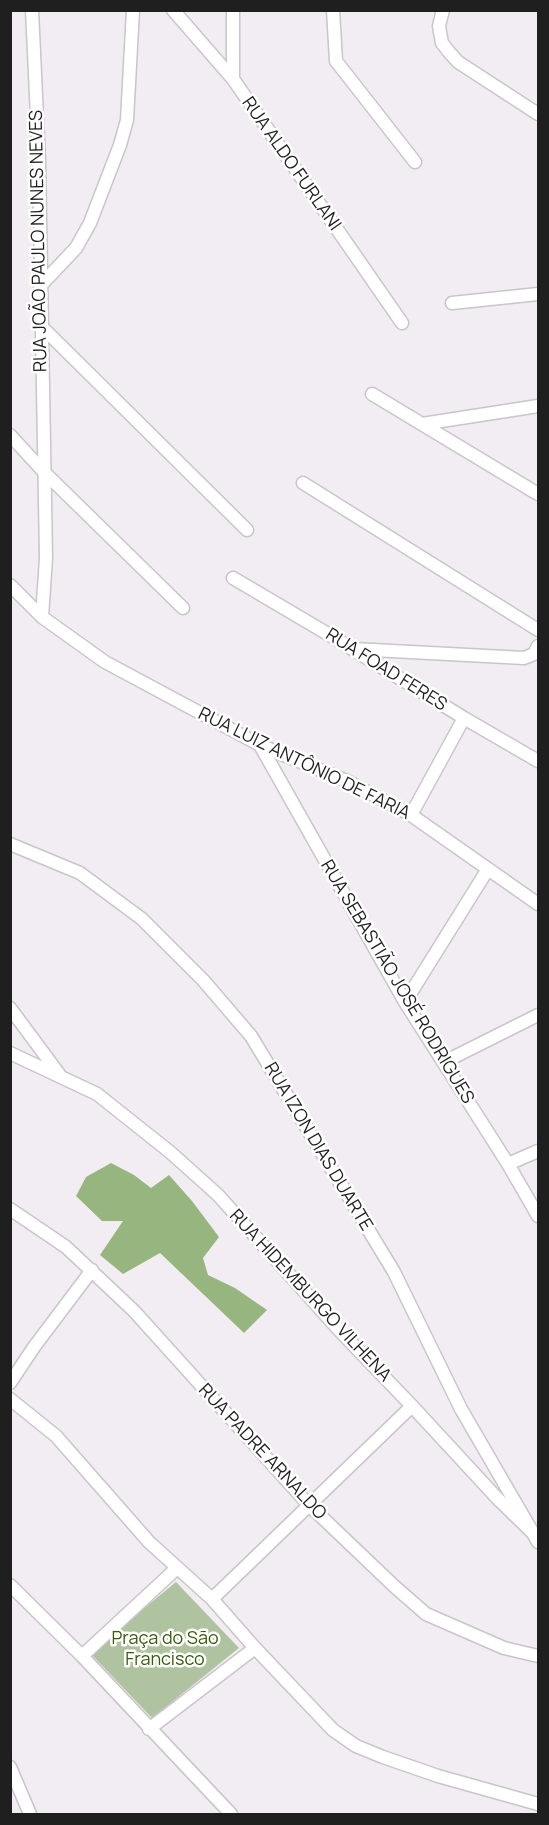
<!DOCTYPE html>
<meta charset="utf-8">
<style>
body{margin:0}
#map{position:relative;width:549px;height:1825px;overflow:hidden;background:#f2edf2;font-family:Manrope,sans-serif}
canvas{display:block}
.frame{position:absolute;inset:0;border:12px solid #201f20;pointer-events:none}
</style>
<div id="map">
<canvas width="549" height="1825"></canvas>
<div class="frame"></div>
</div>
<script>
const g = document.querySelector('canvas').getContext('2d');
g.lineJoin = 'round';
function fillPath(path, color) { g.fillStyle = color; g.fill(path, 'evenodd'); }
const shape = rows => new Path2D(rows.map(r => 'M' + r).join(''));
function trace(path, color, width, dash) { g.strokeStyle = color; g.lineWidth = width; g.lineCap = dash ? 'butt' : 'round'; g.setLineDash(dash || []); g.stroke(path); }
function label(font, color, halo, rows, align = 'center') {
  g.font = font + ' Manrope,sans-serif'; g.lineWidth = 5; g.setLineDash([]); g.textBaseline = 'middle'; g.strokeStyle = halo; g.fillStyle = color; for (const [text, x, y, turn = 0] of rows) {
    g.save(); g.translate(x, y); g.rotate((+turn || 0) * Math.PI / 180); g.textAlign = isNaN(turn) ? turn : align; if (halo) g.strokeText(text, 0, 0); g.fillText(text, 0, 0); g.restore();
  }
}
fillPath(shape([
 [176,1582,239,1648,152,1718,90,1653]
]), '#b0c3a1');
fillPath(shape([
 [111,1163,134,1175,151,1188,169,1175,192,1201,219,1237,203,1258,208,1275,235,1288,267,1310,244,1333,160,1253,123,1274,100,1255,123,1221,102,1221,76,1196,86,1177]
]), '#97b67f');
const street = shape([
 [32,10,39,160,46,558,42,617],
 [173,10,233,79,402,323],
 [333,10,336,61,415,162],
 [443,10,439,26,442,43,449,52,458,62,538,114],
 [233,79,233,10],
 [40,286,76,248,90,223,120,145,127,120,133,10],
 [452,303,538,294],
 [40,325,247,530],
 [372,394,538,494],
 [422,424,538,406],
 [10,435,44,472,183,608],
 [303,483,538,630],
 [233,578,333,637,464,718,538,761],
 [10,585,42,617,105,662,260,745,349,782,411,815,538,904],
 [354,649,524,658,534,654,538,646],
 [260,745,405,1002,508,1164,538,1216],
 [411,815,464,718],
 [10,844,80,873,142,919,203,980,251,1036,394,1272,461,1409,533,1533],
 [405,1002,488,869],
 [10,1008,59,1074],
 [10,1053,97,1094,170,1152,218,1195,339,1330,412,1406,497,1498,533,1533,538,1542],
 [444,1062,538,1015],
 [508,1164,538,1151],
 [10,1209,66,1247,134,1311,308,1504,394,1586,426,1614,504,1648,538,1656],
 [10,1383,34,1347,92,1270],
 [10,1399,56,1436,149,1542,212,1599,255,1648,333,1730,356,1746,383,1757,438,1776,538,1804],
 [10,1585,82,1656,231,1814],
 [212,1599,412,1406],
 [82,1656,177,1568],
 [149,1729,255,1648],
 [10,1767,30,1814]
]);
trace(street, '#c9c5ca', 15);
trace(street, '#fff', 12);
label('18px', '#201f20', '#fff', [
 ["RUA ALDO FURLANI",291,164,55],
 ["RUA JOÃO PAULO NUNES NEVES",39,241,-91],
 ["RUA FOAD FERES",386,670,32],
 ["RUA LUIZ ANTÔNIO DE FARIA",304,764,26],
 ["RUA SEBASTIÃO JOSÉ RODRIGUES",397,982,59],
 ["RUA IZON DIAS DUARTE",318,1147,59],
 ["RUA HIDEMBURGO VILHENA",310,1296,47],
 ["RUA PADRE ARNALDO",262,1452,47]
]);
label('18px', '#375b09', '#fff', [
 ["Praça do São",165,1639],
 ["Francisco",165,1660]
]);
</script>
